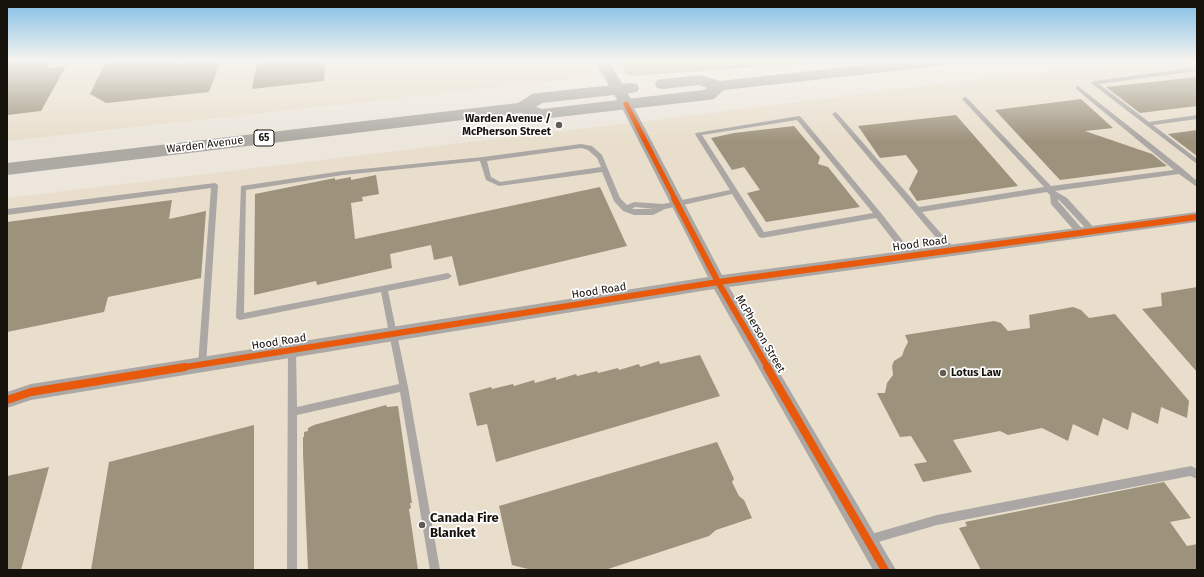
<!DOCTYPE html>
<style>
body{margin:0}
#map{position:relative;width:1204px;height:577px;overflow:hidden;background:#ece6dc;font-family:"Fira Sans",sans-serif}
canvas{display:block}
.frame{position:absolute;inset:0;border:8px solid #16120c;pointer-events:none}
</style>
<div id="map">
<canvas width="1204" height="577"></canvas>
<div class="frame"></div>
</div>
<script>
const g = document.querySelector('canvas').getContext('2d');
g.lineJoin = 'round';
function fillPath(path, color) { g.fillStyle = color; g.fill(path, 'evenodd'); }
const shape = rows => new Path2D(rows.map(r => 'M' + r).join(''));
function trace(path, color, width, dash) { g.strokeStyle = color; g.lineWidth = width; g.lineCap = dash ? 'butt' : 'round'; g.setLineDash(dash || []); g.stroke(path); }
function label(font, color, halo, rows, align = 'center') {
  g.font = font + ' "Fira Sans",sans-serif'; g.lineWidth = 3.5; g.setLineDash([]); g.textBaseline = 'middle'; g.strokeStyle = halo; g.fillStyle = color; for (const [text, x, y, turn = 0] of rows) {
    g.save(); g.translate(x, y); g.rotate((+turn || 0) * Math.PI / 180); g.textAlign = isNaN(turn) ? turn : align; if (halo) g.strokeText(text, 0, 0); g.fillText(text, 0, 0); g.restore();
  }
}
fillPath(shape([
 [7,61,755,61,639,72,7,141],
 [1122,61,1197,61,1197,570,7,570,7,198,661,119]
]), '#e9decc');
fillPath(shape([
 [619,61,679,61,693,62,702,61,840,61,633,76,627,75]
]), '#b9c89b');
fillPath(shape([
 [7,61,53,61,48,68,66,66,41,111,7,115],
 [106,61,176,61,181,62,184,61,221,61,209,92,106,103,90,94],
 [272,61,325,61,324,81,252,89,257,62],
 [1197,77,1197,106,1140,113,1106,87],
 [1081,99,1113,128,1085,131,1152,154,1167,166,1060,180,995,110],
 [956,115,1018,186,917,201,909,189,918,171,906,155,880,158,858,126],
 [794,126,820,157,818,164,828,167,860,207,766,222,747,193,760,190,744,167,732,170,711,138,734,133],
 [1197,130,1197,156,1168,134],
 [376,175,379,194,362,197,363,201,351,203,355,239,600,187,627,246,459,286,452,256,434,260,431,245,390,254,392,268,317,285,316,281,307,283,254,295,255,194,335,178,335,180,351,177,351,180],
 [172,200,169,219,206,211,201,278,108,297,104,312,7,332,7,222],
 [1197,287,1197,372,1142,309,1162,306,1161,293],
 [1073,307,1081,310,1089,318,1115,314,1189,401,1187,418,1161,407,1158,424,1132,412,1128,430,1103,418,1098,436,1073,424,1068,441,1042,428,1008,435,1000,431,953,440,972,472,923,482,914,464,927,462,911,436,900,437,877,393,885,393,887,383,893,375,892,366,894,361,902,356,904,350,908,342,905,335,994,321,1001,323,1008,331,1030,328,1029,315],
 [700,355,720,396,496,462,487,424,477,426,469,393,491,387,492,389,513,384,514,386,534,380,535,383,556,377,556,380,576,374,577,376,597,371,598,373,618,368,619,370,639,364,640,367,659,361,660,364],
 [386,405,387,407,398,406,412,503,410,503,411,508,409,509,418,570,308,570,303,453,303,437,304,437,304,432,308,431,308,428,314,425],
 [254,425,254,570,91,570,109,462],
 [717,442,734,479,732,482,739,496,744,500,752,518,716,530,709,536,605,570,532,570,512,565,499,506],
 [49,467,21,570,7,570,7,476],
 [1164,482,1191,518,1170,522,1187,546,1197,544,1197,570,981,570,959,528,967,526,965,522]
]), '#9d927c');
fillPath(shape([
 [1197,67,1197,71,1099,84,1149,122,1197,115,1197,119,1153,125,1197,159,1197,164,1091,83,1094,81,1197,67],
 [1078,86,1183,169,1197,181,1197,187,1179,174,1055,191,1067,198,1097,231,1093,234,1090,233,1061,202,1058,199,1058,201,1084,231,1085,233,1084,235,1081,236,1078,235,1051,204,1050,195,1047,192,922,212,954,248,955,250,954,252,951,253,948,252,832,114,835,112,837,113,919,207,1044,187,963,100,962,99,965,97,967,98,1051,186,1174,170,1076,89,1076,87,1078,86],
 [799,116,801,117,881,213,913,254,914,256,913,258,907,258,876,218,762,238,759,237,732,194,665,209,653,215,634,215,623,211,614,201,602,172,499,186,486,180,480,161,343,175,246,190,244,313,448,273,452,276,448,279,388,291,408,387,440,570,430,570,400,392,297,415,297,570,287,570,288,351,289,348,292,347,295,348,296,351,297,407,399,384,381,292,240,320,237,319,236,317,241,186,343,171,483,157,581,144,592,146,602,155,620,198,627,205,634,202,663,204,730,190,695,134,696,133,799,116],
 [797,120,873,213,764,232,702,135,797,120],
 [581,148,588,150,597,158,601,167,500,182,491,177,487,161,581,148],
 [635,207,654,209,632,209,635,207],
 [215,183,218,185,206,365,205,368,202,369,199,368,198,365,211,188,7,215,7,209,215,183],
 [1191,466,1197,469,1197,479,1190,476,937,525,868,545,864,544,863,540,864,536,868,535,937,515,1191,466]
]), '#aaa7a4');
fillPath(shape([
 [626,100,630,101,632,104,722,275,1197,212,1197,222,729,287,896,570,873,570,714,289,31,400,7,408,7,392,31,384,708,277,620,104,622,101,626,100]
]), '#aaa7a4');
fillPath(shape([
 [595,61,609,61,634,104,631,107,626,109,621,107,595,61]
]), '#aaa7a4');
fillPath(shape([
 [900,61,947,61,945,64,939,66,724,90,714,99,708,100,541,119,521,113,7,175,7,163,518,103,532,94,538,93,631,83,637,84,639,88,637,92,631,93,542,103,536,107,542,109,703,90,707,88,699,85,663,89,657,88,655,84,657,80,663,79,700,75,720,81,900,61]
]), '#adaaa4');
trace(shape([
 [626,104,675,199]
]), '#e8590c', 5);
trace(shape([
 [674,198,718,282,768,368],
 [179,368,718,282,1197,217]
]), '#e8590c', 6);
trace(shape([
 [767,367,885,570],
 [7,400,31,392,185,367]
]), '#e8590c', 8);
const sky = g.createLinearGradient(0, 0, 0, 141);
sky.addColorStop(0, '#81bde6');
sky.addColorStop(0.43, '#f6f4ef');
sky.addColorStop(1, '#f6f4ef00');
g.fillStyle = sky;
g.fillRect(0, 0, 1204, 141);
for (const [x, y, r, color] of [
 [559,125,4,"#615c55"],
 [943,373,4,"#615c55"],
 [422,525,4,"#615c55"]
]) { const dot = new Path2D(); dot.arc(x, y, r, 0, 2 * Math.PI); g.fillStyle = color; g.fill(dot); trace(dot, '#fff', 1.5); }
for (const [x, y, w] of [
 [264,138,20]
]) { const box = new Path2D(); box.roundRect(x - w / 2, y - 8, w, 16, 3); g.fillStyle = '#fff'; g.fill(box); trace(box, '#16120c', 1); }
label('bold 10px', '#16120c', null, [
 ["65",264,138]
]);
label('bold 11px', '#16120c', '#fff', [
 ["Warden Avenue /",551,119],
 ["McPherson Street",551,132],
 ["Lotus Law",951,373,"left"]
], 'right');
label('11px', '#16120c', '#fff', [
 ["Warden Avenue",205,145,-7],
 ["Hood Road",920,244,-8],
 ["Hood Road",599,291,-9],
 ["McPherson Street",760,334,60],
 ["Hood Road",279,342,-9]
]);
label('bold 13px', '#16120c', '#fff', [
 ["Canada Fire",430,518],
 ["Blanket",430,533]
], 'left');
</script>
